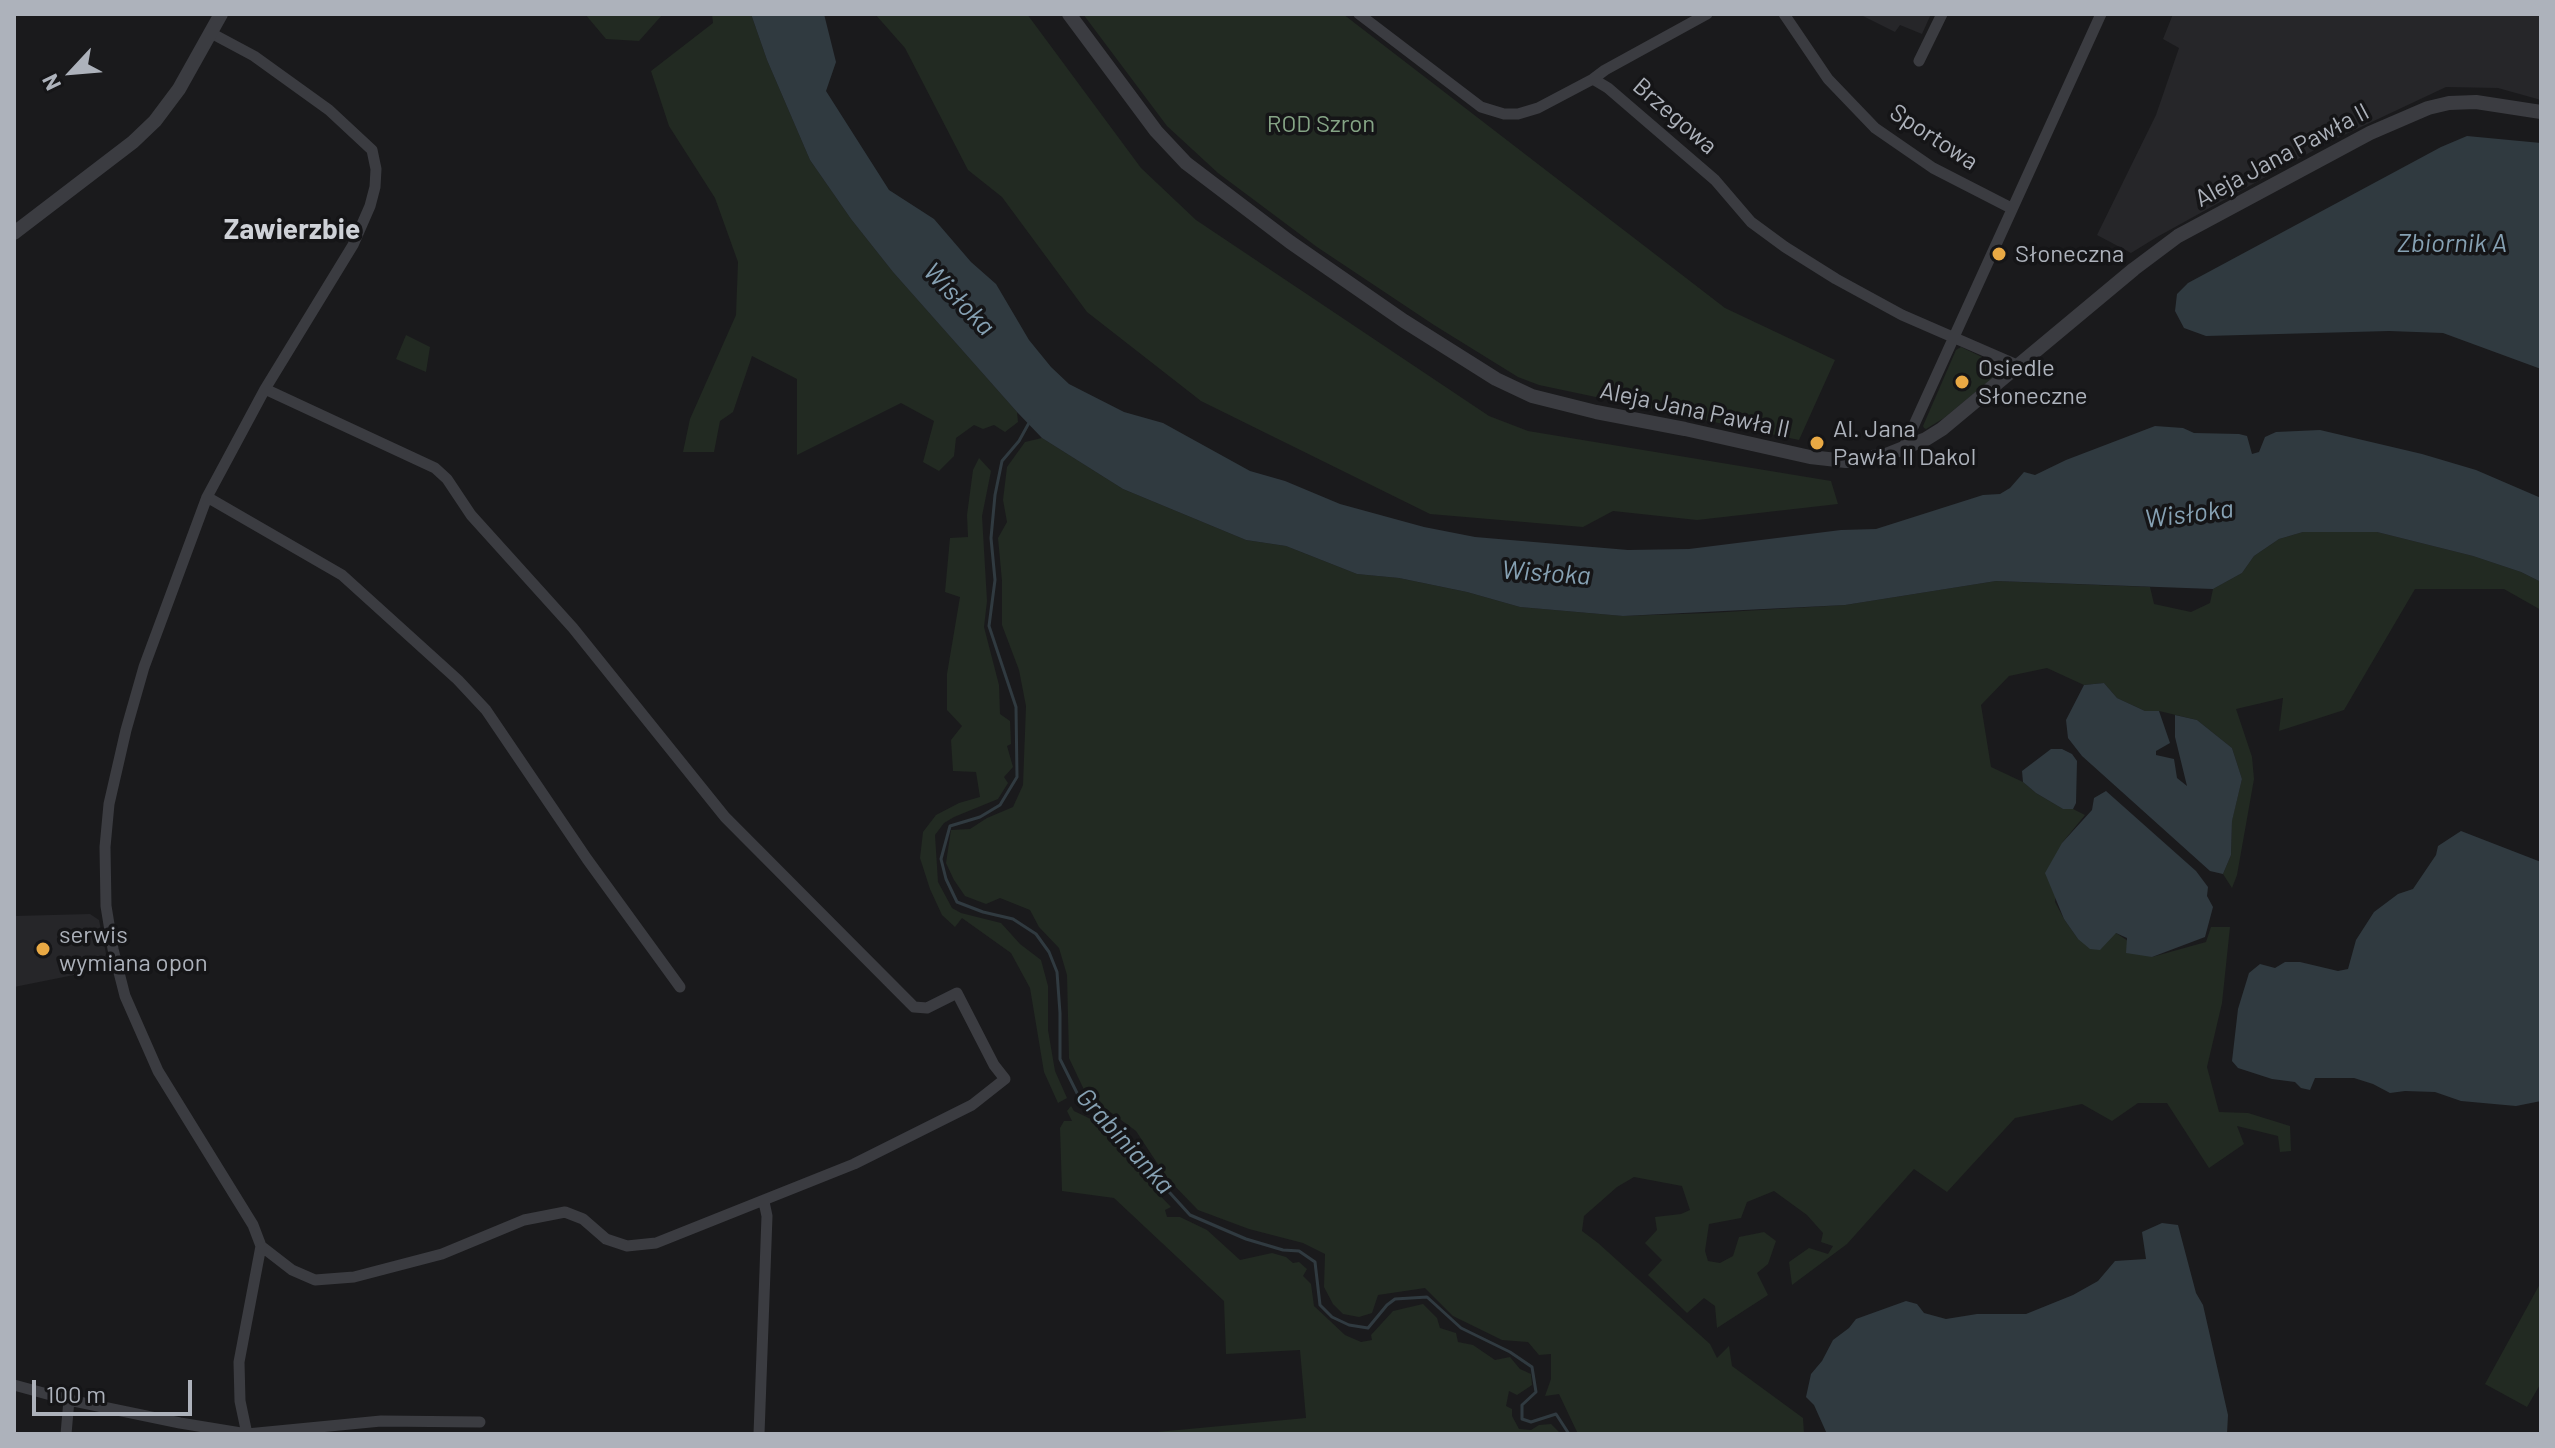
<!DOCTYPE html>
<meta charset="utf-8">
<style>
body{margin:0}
#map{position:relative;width:2555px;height:1448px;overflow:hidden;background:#1a1a1c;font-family:Barlow,sans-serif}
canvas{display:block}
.frame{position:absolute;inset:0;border:16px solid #adb2bb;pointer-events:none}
.north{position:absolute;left:32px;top:32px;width:80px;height:80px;-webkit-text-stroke:6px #151517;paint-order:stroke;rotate:244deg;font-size:22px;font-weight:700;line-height:32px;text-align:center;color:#adb2bb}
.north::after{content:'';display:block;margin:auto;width:28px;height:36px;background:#adb2bb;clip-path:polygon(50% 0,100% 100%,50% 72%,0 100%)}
.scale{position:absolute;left:32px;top:1380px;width:160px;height:36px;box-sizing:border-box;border:4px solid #adb2bb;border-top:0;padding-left:10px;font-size:24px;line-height:28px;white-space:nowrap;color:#adb2bb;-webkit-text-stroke:6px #151517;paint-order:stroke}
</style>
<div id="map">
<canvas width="2555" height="1448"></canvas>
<div class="frame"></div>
<div class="north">N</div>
<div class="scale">100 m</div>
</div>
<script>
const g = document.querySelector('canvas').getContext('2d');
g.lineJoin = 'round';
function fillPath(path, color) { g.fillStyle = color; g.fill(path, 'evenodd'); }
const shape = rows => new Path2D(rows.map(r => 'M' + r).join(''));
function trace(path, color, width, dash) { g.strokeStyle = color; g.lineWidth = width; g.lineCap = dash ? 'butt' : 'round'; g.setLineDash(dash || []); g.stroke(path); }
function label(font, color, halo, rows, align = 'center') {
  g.font = font + ' Barlow,sans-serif'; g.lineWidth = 7; g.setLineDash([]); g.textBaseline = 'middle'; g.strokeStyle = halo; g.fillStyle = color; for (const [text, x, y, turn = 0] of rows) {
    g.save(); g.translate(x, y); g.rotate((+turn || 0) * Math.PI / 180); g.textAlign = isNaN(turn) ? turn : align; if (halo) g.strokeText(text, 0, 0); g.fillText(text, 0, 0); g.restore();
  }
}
fillPath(shape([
 [1859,14,1931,14,1922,34,1900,25,1895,32],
 [2173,14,2541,14,2541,100,2498,88,2446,87,2327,143,2157,237,2131,253,2097,235,2156,115,2179,48,2163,39],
 [90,914,99,920,109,968,14,987,14,916]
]), '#262629');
fillPath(shape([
 [585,14,663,14,639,41,606,39],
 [712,14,751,14,767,60,810,160,851,219,893,272,1017,412,1018,422,1005,432,994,425,983,429,974,425,956,438,954,456,939,471,923,462,934,421,901,403,797,455,797,379,752,356,733,412,720,421,714,452,683,452,690,419,736,315,738,262,715,198,669,126,651,71,713,23],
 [875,14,1027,14,1141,168,1196,220,1489,416,1528,431,1831,481,1838,504,1697,520,1613,511,1583,527,1430,514,1201,401,1087,312,1002,197,968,170,905,48],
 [1083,14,1343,14,1725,308,1835,360,1799,440,1539,385,1518,377,1434,325,1317,247,1218,173,1167,126],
 [406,335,430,347,426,372,396,359],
 [1961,347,2001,366,2001,371,1944,418,1926,429,1924,428,1923,426,1956,350],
 [1042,438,1123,489,1246,540,1286,546,1357,574,1399,578,1467,592,1520,607,1623,616,1709,613,1845,605,1996,581,2150,587,2154,604,2191,612,2210,603,2213,589,2242,573,2254,556,2279,539,2303,532,2377,532,2473,556,2521,572,2541,582,2541,610,2504,589,2415,589,2344,710,2279,731,2283,698,2236,709,2252,757,2254,779,2237,875,2232,888,2223,874,2231,855,2232,820,2242,779,2232,748,2197,720,2159,711,2145,711,2117,698,2104,683,2084,685,2047,668,2009,676,1981,705,1991,767,2023,782,2036,793,2063,809,2073,809,2085,815,2062,843,2055,902,2064,919,2078,939,2116,933,2152,957,2206,942,2211,927,2230,927,2222,1003,2207,1067,2219,1112,2248,1113,2290,1126,2291,1151,2280,1152,2278,1136,2237,1126,2244,1144,2209,1168,2167,1103,2138,1103,2112,1121,2082,1104,2015,1118,1947,1192,1914,1169,1847,1244,1792,1285,1789,1262,1809,1248,1828,1254,1833,1246,1821,1242,1823,1233,1807,1215,1774,1191,1747,1202,1741,1218,1709,1224,1705,1251,1708,1261,1720,1263,1733,1256,1739,1237,1764,1232,1776,1241,1768,1264,1757,1273,1768,1295,1717,1328,1715,1306,1704,1298,1687,1313,1648,1275,1662,1260,1645,1243,1657,1230,1655,1217,1681,1214,1690,1210,1682,1186,1634,1177,1617,1187,1584,1216,1582,1231,1598,1243,1710,1344,1717,1358,1729,1346,1732,1366,1803,1418,1804,1434,1578,1434,1559,1394,1545,1396,1551,1379,1551,1354,1539,1355,1528,1342,1502,1340,1453,1316,1425,1288,1378,1295,1372,1313,1359,1317,1343,1314,1333,1304,1324,1287,1325,1254,1303,1243,1249,1229,1198,1210,1167,1178,1136,1131,1086,1094,1069,1058,1067,975,1059,948,1039,927,1030,910,1000,898,986,904,965,896,954,880,946,863,951,830,970,829,987,818,1013,807,1023,785,1026,706,1019,670,1002,625,1002,581,998,538,1007,522,1003,500,1007,467,1025,442],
 [979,458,991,471,982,516,987,601,984,627,999,685,1000,714,1010,721,1011,744,1007,746,1013,767,1004,777,1008,783,998,799,954,817,944,823,935,835,938,882,952,908,961,913,1001,923,1020,944,1041,960,1048,986,1048,1030,1055,1071,1067,1098,1058,1103,1044,1072,1030,988,1011,953,962,918,955,927,942,915,930,889,920,858,923,832,936,815,959,803,980,797,976,772,953,771,951,740,962,726,947,710,947,674,960,597,945,592,950,538,968,537,967,515,973,470],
 [1071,1106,1074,1111,1097,1122,1121,1143,1148,1183,1171,1207,1165,1210,1167,1217,1180,1217,1207,1230,1240,1260,1272,1253,1286,1257,1293,1263,1299,1262,1307,1269,1303,1276,1311,1284,1314,1306,1345,1335,1361,1342,1372,1340,1371,1335,1393,1311,1423,1304,1437,1318,1440,1328,1456,1333,1458,1342,1473,1345,1495,1360,1510,1357,1520,1369,1531,1374,1532,1385,1517,1395,1509,1391,1506,1406,1512,1409,1512,1416,1519,1429,1531,1430,1539,1425,1551,1424,1561,1434,1157,1434,1157,1432,1306,1418,1300,1350,1226,1354,1224,1301,1114,1198,1062,1191,1060,1128,1064,1121,1072,1121,1067,1111],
 [2541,1282,2541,1383,2527,1407,2485,1384]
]), '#222a22');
fillPath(shape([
 [751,14,824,14,836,62,826,91,889,190,934,219,971,262,996,284,1029,340,1051,367,1069,384,1124,412,1163,423,1250,471,1285,481,1340,504,1424,527,1475,537,1628,550,1689,549,1841,530,1876,529,1983,495,2000,494,2010,488,2024,472,2035,475,2066,460,2155,426,2183,428,2194,433,2239,434,2247,436,2252,454,2259,452,2265,437,2276,432,2320,430,2422,454,2476,470,2541,498,2541,582,2521,572,2473,556,2377,532,2303,532,2279,539,2254,556,2242,573,2213,589,1996,581,1845,605,1623,616,1520,607,1467,592,1399,578,1357,574,1286,546,1246,540,1123,489,1042,438,1017,412,893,272,851,219,810,160,767,60],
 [2467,136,2541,143,2541,369,2443,333,2389,331,2206,336,2184,328,2175,311,2177,294,2188,283,2441,147],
 [2104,683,2117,698,2145,711,2159,711,2170,743,2156,751,2156,755,2174,759,2177,778,2187,786,2175,737,2175,715,2197,720,2232,748,2242,779,2232,821,2231,855,2223,874,2210,871,2082,756,2068,738,2066,720,2084,685],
 [2051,749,2062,749,2072,754,2077,761,2076,803,2073,809,2063,809,2036,793,2023,782,2022,771],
 [2106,791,2196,871,2208,887,2207,896,2213,907,2205,937,2152,957,2126,953,2127,938,2116,933,2100,950,2090,949,2078,939,2064,919,2045,873,2062,843,2092,810,2094,798],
 [2461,831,2541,862,2541,1101,2516,1106,2461,1101,2435,1092,2405,1091,2390,1093,2373,1084,2354,1078,2315,1078,2310,1090,2301,1088,2295,1082,2272,1079,2238,1068,2232,1061,2238,1009,2249,973,2260,964,2275,968,2285,962,2300,962,2338,971,2348,969,2356,940,2374,912,2398,894,2413,889,2436,855,2438,846],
 [2162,1223,2178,1225,2196,1293,2203,1305,2228,1415,2227,1434,1827,1434,1814,1405,1806,1397,1811,1374,1822,1361,1833,1340,1849,1328,1856,1319,1906,1301,1917,1304,1924,1313,1946,1319,1977,1314,2026,1314,2073,1295,2098,1281,2115,1261,2146,1259,2142,1232]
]), '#303a40');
trace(shape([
 [1030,421,1019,441,1002,461,995,495,991,538,995,580,989,626,1016,707,1017,777,1000,805,980,817,950,826,941,859,946,879,957,902,983,912,1013,919,1036,934,1049,952,1057,972,1060,1013,1060,1059,1079,1097,1125,1135,1160,1182,1190,1215,1246,1239,1283,1250,1299,1251,1315,1262,1320,1305,1332,1317,1349,1325,1368,1328,1387,1305,1395,1299,1427,1297,1461,1328,1510,1352,1532,1367,1536,1392,1522,1405,1522,1419,1531,1422,1556,1414,1569,1434]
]), '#303a40', 3);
trace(shape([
 [1359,14,1481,107,1504,114,1518,114,1538,108,1593,79,1605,70,1707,14],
 [1784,14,1828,79,1875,128,1933,168,2011,208],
 [211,33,254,56,329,110,372,150,376,169,375,187,370,206,353,245,265,389,207,497,144,667,126,730,109,804,105,847,106,906,113,949,125,996,158,1071,253,1225,261,1246,239,1362,240,1401,247,1434],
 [1919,61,1942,14],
 [1593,79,1608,88,1715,180,1751,222,1785,247,1836,279,1902,315,2017,365],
 [1903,449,2101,14],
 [207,497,342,575,458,680,486,710,587,859,680,987],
 [261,1246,292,1270,315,1280,354,1277,442,1254,524,1220,565,1212,583,1219,606,1239,627,1246,656,1243,854,1164,972,1105,1005,1079,994,1065,957,993,927,1008,914,1007,725,817,573,628,471,515,447,479,435,468,265,389],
 [14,1385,69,1400,180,1423,247,1434,381,1421,480,1422],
 [66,1434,69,1400],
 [759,1434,767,1216,764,1202]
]), '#3b3c41', 11);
trace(shape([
 [1069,14,1156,131,1186,163,1290,242,1404,321,1496,379,1532,396,1596,412,1685,429,1810,457,1846,461,1886,455,1926,439,1942,429,2134,269,2178,236,2370,133,2428,108,2449,103,2476,102,2541,112],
 [14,233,133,142,155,121,179,89,221,14]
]), '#3b3c41', 14);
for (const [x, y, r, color] of [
 [1999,254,8,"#e9a944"],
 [1962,382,8,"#e9a944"],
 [1817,443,8,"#e9a944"],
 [43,949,8,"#e9a944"]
]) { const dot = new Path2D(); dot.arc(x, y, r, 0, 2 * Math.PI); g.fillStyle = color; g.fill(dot); trace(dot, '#151517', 3); }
label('24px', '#adb2bb', '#151517', [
 ["Brzegowa",1675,116,41],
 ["Sportowa",1934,137,33],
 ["Aleja Jana Pawła II",2282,155,-28],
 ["Aleja Jana Pawła II",1695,410,12]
]);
label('24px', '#85a485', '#151517', [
 ["ROD Szron",1321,124]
]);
label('24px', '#adb2bb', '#151517', [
 ["Słoneczna",2015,254],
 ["Osiedle",1978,368],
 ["Słoneczne",1978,396],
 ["Al. Jana",1833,429],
 ["Pawła II Dakol",1833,457],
 ["serwis",59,935],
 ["wymiana opon",59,963]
], 'left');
label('italic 26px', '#86a1b3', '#151517', [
 ["Zbiornik A",2452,243],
 ["Wisłoka",959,299,46],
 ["Wisłoka",2189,514,-7],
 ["Wisłoka",1546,573,4],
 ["Grabinianka",1125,1141,48]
]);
label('bold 28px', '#ced1d7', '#151517', [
 ["Zawierzbie",292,230]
]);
</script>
